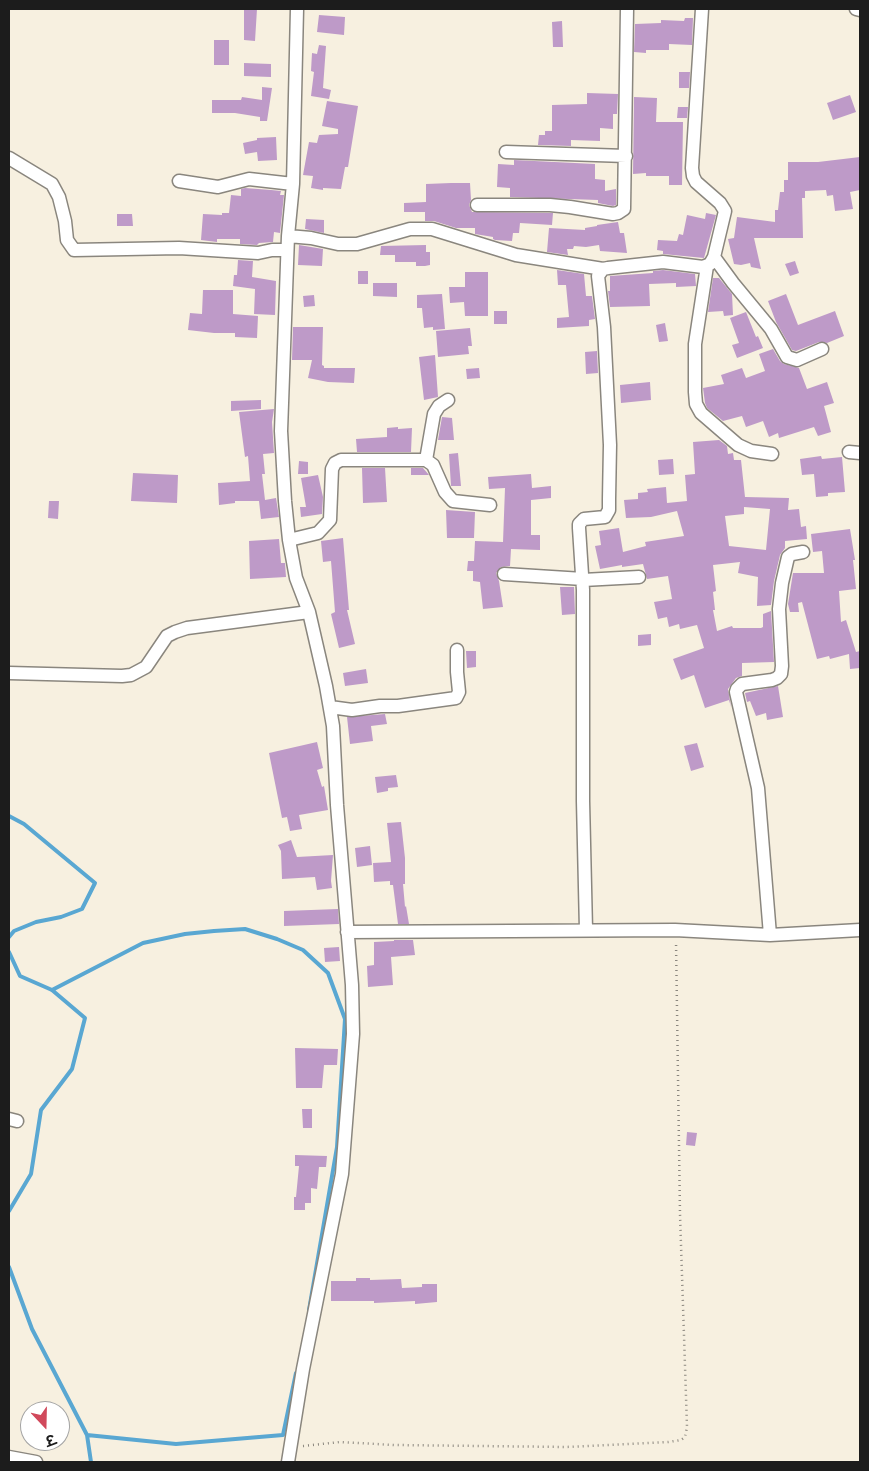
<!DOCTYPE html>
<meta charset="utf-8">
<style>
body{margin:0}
#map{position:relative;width:869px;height:1471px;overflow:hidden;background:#f7f0e0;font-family:Sriracha,"Playpen Sans Deva",sans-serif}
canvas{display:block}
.frame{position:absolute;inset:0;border:10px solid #1c1c1c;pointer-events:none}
.north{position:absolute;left:20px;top:1401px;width:50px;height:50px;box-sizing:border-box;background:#fff;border:1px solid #a4a4a4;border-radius:50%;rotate:159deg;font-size:14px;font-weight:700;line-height:20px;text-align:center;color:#1c1c1c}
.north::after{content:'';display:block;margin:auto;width:18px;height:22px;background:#d1495b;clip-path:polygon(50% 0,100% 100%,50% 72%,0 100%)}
</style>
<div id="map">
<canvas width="869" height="1471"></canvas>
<div class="frame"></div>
<div class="north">उ</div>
</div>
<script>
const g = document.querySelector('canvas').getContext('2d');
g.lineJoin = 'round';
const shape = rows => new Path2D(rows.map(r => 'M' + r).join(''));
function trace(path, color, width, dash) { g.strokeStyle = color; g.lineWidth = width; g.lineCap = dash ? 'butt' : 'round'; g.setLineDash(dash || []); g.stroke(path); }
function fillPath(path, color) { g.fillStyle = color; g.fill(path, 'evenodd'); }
trace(shape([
 [9,816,24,824,95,883,82,909,61,917,36,922,14,931,9,937],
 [9,952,20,976,52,990,85,1018,72,1069,41,1110,31,1174,9,1211],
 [52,990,143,943,185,934,214,931,245,929,277,939,303,950,328,973,345,1019,337,1147,309,1310],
 [9,1267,32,1329,87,1435,91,1462],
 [87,1435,176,1444,283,1435,296,1373]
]), '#59a7d2', 4);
fillPath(shape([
 [244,9,257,9,255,41,244,40],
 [319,15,345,17,344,35,317,32],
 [685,18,693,18,692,45,669,44,669,50,646,50,646,53,634,52,635,24,661,23,661,20,684,21],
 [562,21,563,47,553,47,552,22],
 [214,40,229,40,229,65,214,65],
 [319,45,326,46,323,88,331,90,329,99,311,96,314,72,311,71,312,53,317,54],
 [244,63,271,64,271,77,244,76],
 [679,72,690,72,689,88,679,88],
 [262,87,272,88,267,121,260,121,260,117,235,113,212,113,212,100,241,100,242,97,262,100],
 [587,93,618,94,617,114,613,114,613,129,600,128,600,141,571,140,571,146,538,145,539,135,545,135,545,131,552,131,552,105,587,104],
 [850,95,856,112,833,120,827,103],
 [634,97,657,98,656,122,683,122,682,185,669,185,669,176,646,176,646,173,633,174],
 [327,101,358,106,348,167,345,167,341,189,323,188,323,190,311,188,313,176,303,175,309,142,317,143,319,135,338,134,338,129,322,126],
 [678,107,688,107,687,118,677,118],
 [276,137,277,160,258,161,257,152,245,154,243,143,257,140,257,138],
 [860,157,860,190,850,192,853,209,835,211,833,195,827,196,826,190,805,191,805,198,802,198,803,238,754,238,761,269,751,267,750,263,741,265,734,264,728,239,734,238,737,217,775,222,775,210,778,210,780,192,784,192,784,180,788,180,788,162,818,162],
 [514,160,595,164,595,179,605,180,605,191,616,189,616,205,613,206,598,203,598,200,510,197,510,188,497,187,498,164,514,165],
 [451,183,470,183,471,200,469,205,472,212,553,213,552,225,520,223,519,233,513,233,512,241,495,240,493,239,493,237,475,234,475,228,456,228,434,221,425,221,425,212,404,212,404,203,426,202,426,184],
 [245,188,271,190,281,191,280,195,284,195,280,233,274,232,273,242,259,243,257,245,240,244,240,239,217,239,217,242,201,240,203,214,222,215,222,213,229,213,231,195,241,196,241,189],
 [706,213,716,215,704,258,663,254,663,251,657,250,658,240,677,241,679,234,683,235,687,215,705,219],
 [117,214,132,214,133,226,117,226],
 [306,219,324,220,324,233,305,229],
 [618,222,620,233,624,233,627,253,600,251,599,245,586,247,574,246,573,249,567,249,568,255,547,252,549,228,585,230,585,228,597,226,597,225],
 [299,245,323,249,322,266,298,265],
 [426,245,426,252,430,252,430,265,425,266,416,266,416,262,395,262,395,255,380,255,381,246],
 [238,260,253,261,252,277,276,281,275,315,254,314,255,289,233,286,234,275,237,275],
 [795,261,799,273,790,276,785,264],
 [557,270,584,274,586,296,592,296,595,319,589,320,589,326,557,328,557,318,569,317,566,285,558,285],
 [663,270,695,274,696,286,676,287,676,283,649,284,650,306,610,307,608,291,610,291,610,276,653,273,653,271],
 [358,271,368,271,368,284,358,284],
 [465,272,488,272,488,316,465,316,464,302,450,303,449,287,465,287],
 [713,278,719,278,732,294,733,315,724,316,723,311,708,312],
 [373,283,397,283,397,297,373,296],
 [203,290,233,290,233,314,258,316,257,338,235,337,235,333,214,333,188,330,190,313,202,314],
 [442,294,445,329,433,330,433,327,424,328,422,308,417,308,417,295],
 [786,294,798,325,835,311,844,336,827,343,819,342,796,351,792,350,776,322,768,301],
 [314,295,315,306,304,307,303,296],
 [494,311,507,311,507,324,494,324],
 [746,312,756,337,758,336,763,348,737,358,732,345,739,343,730,318],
 [665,323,668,341,659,342,656,325],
 [293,327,323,327,322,365,324,366,324,368,355,368,354,383,328,382,308,378,312,360,292,360],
 [470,328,472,346,468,346,469,354,438,357,436,331],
 [773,349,780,361,784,364,799,368,807,389,827,382,834,403,824,406,831,432,818,436,814,427,779,438,778,433,769,437,763,421,746,427,742,416,723,421,707,408,705,403,703,388,724,384,721,375,742,368,746,378,765,371,759,354],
 [597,351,598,373,586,374,585,352],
 [435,355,438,397,424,400,419,357],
 [479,368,480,378,467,379,466,369],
 [650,382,651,400,621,403,620,385],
 [261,400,261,409,231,411,231,401],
 [274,409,272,422,274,453,263,454,265,474,262,474,265,500,276,498,279,517,261,519,259,501,235,501,235,503,219,505,218,483,250,481,248,456,245,457,239,412],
 [442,417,452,418,454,440,438,440],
 [398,427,398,429,412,428,411,452,357,452,356,439,387,437,387,428],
 [719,440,727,446,728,454,733,453,734,460,741,460,745,497,789,498,788,510,799,509,801,527,806,526,807,539,785,541,785,548,780,555,774,581,771,605,757,606,758,577,738,573,740,562,713,565,716,591,713,592,715,610,713,610,717,631,732,626,733,628,761,628,763,627,763,614,771,611,774,662,742,663,742,676,736,678,728,689,731,707,729,700,705,708,694,675,681,680,673,659,704,648,697,625,680,629,679,624,669,627,667,617,658,619,654,602,672,599,668,576,647,579,643,564,622,567,622,565,600,569,595,546,601,545,599,531,619,528,623,552,646,546,645,542,684,536,677,511,651,517,626,518,624,500,638,499,638,493,648,492,647,489,666,487,667,503,687,501,685,475,695,474,693,442],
 [744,507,770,509,766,550,729,546,725,516,744,514],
 [458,453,461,486,451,486,449,454],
 [821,456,822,459,842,457,845,492,828,493,828,496,816,497,814,474,802,475,800,459],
 [673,459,674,474,659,475,658,460],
 [299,461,308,462,308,474,298,474],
 [362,468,385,468,387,502,363,503],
 [411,468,423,468,429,475,411,475],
 [133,473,178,475,177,503,131,501],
 [531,474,532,488,551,486,551,498,531,500,531,535,540,535,540,550,511,549,510,566,501,567,496,573,499,581,503,607,483,609,480,582,473,581,473,571,467,571,468,561,474,561,475,541,503,542,505,488,489,489,488,477],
 [318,475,323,497,322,514,301,517,300,507,306,507,301,478],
 [49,501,59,501,58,519,48,518],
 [446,510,475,512,474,538,447,538],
 [850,529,855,560,853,560,856,589,839,591,841,622,846,620,856,652,860,651,860,668,850,669,849,654,830,659,829,656,817,659,802,602,798,603,799,612,790,612,788,604,793,573,824,573,822,551,813,552,811,534],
 [343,538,349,610,347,610,355,644,339,648,331,614,335,612,331,561,323,562,321,541],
 [279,539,281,563,285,563,286,577,250,579,249,541],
 [560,587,574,587,575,614,562,615],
 [651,634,651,645,638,646,638,635],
 [466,651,476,651,476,667,467,668],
 [366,669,368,683,345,686,343,673],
 [778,686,783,717,767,720,766,713,756,716,750,701,747,702,745,693],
 [385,714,387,724,371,726,373,741,350,744,347,717],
 [317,742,323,768,317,770,322,787,324,786,328,810,299,815,302,829,290,831,287,817,282,818,269,753],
 [697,743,704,767,691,771,684,746],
 [396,775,398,787,388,788,388,791,377,793,375,777],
 [401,822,405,858,405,884,403,884,405,907,406,906,409,924,398,924,393,885,390,885,390,881,374,882,373,863,391,862,387,823],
 [291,840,297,857,333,855,331,881,332,888,317,890,315,877,282,879,281,851,278,845],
 [370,846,372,865,357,867,355,848],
 [338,909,339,924,284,926,284,911],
 [394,940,413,940,415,955,391,957,393,985,368,987,367,966,374,965,374,942,394,941],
 [339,947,340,961,325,962,324,948],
 [295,1048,338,1049,337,1065,324,1065,322,1088,296,1088],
 [302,1109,312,1109,312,1128,303,1128],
 [687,1132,697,1133,695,1146,686,1145],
 [295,1155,327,1156,326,1167,319,1167,317,1189,311,1188,311,1203,305,1203,305,1210,294,1210,294,1197,296,1197,299,1166,295,1166],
 [356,1278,370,1278,370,1280,401,1279,402,1288,422,1287,422,1284,437,1284,437,1302,415,1304,415,1301,374,1303,374,1301,331,1301,331,1281,356,1281]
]), '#be9ac8');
const minor = shape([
 [856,9,860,10],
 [506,152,626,156],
 [9,158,52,184,59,197,65,221,67,240,74,250,179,248,258,253,272,250,287,250],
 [179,181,218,187,249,179,293,184],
 [477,205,550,205,570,207,613,214,618,213,624,209,627,9],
 [288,236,311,238,338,244,357,244,410,229,432,229,516,255,603,269],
 [714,257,733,283,771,329,787,357,797,360,822,349],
 [707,266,695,344,695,392,696,404,701,413,738,445,751,451,772,454],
 [849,452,860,453],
 [426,460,434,414,439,406,448,400],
 [289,540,318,533,330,520,332,469,335,463,341,460,426,460,433,465,445,492,453,501,490,505],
 [504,574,583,579],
 [583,580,639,577],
 [9,673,122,676,131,675,146,667,167,636,175,632,187,628,309,612],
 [330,707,352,710,380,706,398,706,456,698,459,692,457,672,457,650],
 [586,930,583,801,583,590,579,528,579,524,584,519,605,517,609,510,609,499,610,445,604,327,598,276,603,269,608,268,663,262,703,267,710,264,714,257,725,211,720,203,696,182,693,176,692,168,702,9],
 [347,932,675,930,770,935,860,930],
 [770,935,758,788,736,692,737,689,742,684,772,680,777,678,781,674,782,666,779,609,782,583,788,557,792,554,803,552],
 [9,1119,17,1121],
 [9,1457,36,1462],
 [288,1462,303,1369,342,1174,353,1034,352,985,337,805,333,726,326,686,309,612,296,578,289,540,285,501,281,431,288,236,293,184,297,9]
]);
trace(minor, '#8a867e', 15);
trace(shape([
 [303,1446,340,1442,394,1445,566,1447,668,1442,681,1440,685,1437,687,1427,680,1214,676,941]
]), '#8a867e', 2.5, [1, 4]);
trace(minor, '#fff', 12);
</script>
